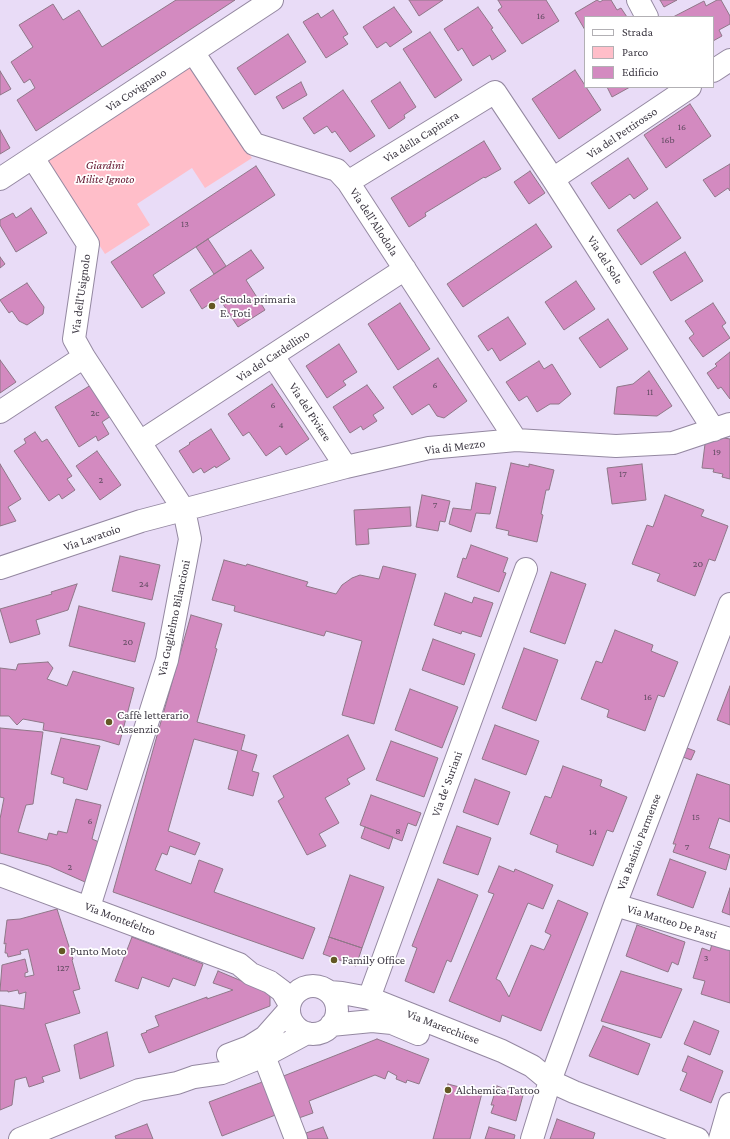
<!DOCTYPE html>
<meta charset="utf-8">
<style>
body{margin:0}
#map{position:relative;width:730px;height:1139px;overflow:hidden;background:#e9dcf7;font-family:"Crimson Pro",serif}
canvas{display:block}
.legend{position:absolute;left:584px;top:16px;width:130px;height:72px;box-sizing:border-box;background:#fff;border:1px solid #b2b0b4;margin:0;padding:5px 7px;list-style:none;font-size:12px;color:#3e3944}
.legend li{display:flex;align-items:center;gap:8px;height:20px}
.legend b{width:20px;border:1px solid #b2b0b4}
</style>
<div id="map">
<canvas width="730" height="1139"></canvas>
<ul class="legend">
<li><b style="height:5px;background:#fff"></b>Strada</li>
<li><b style="height:11px;background:#ffbec9"></b>Parco</li>
<li><b style="height:11px;background:#d38ac0"></b>Edificio</li>
</ul>
</div>
<script>
const g = document.querySelector('canvas').getContext('2d');
g.lineJoin = 'round';
function fillPath(path, color) { g.fillStyle = color; g.fill(path, 'evenodd'); }
const shape = rows => new Path2D(rows.map(r => 'M' + r).join(''));
function trace(path, color, width, dash) { g.strokeStyle = color; g.lineWidth = width; g.lineCap = dash ? 'butt' : 'round'; g.setLineDash(dash || []); g.stroke(path); }
function label(font, color, halo, rows, align = 'center') {
  g.font = font + ' "Crimson Pro",serif'; g.lineWidth = 3.5; g.setLineDash([]); g.textBaseline = 'middle'; g.strokeStyle = halo; g.fillStyle = color; for (const [text, x, y, turn = 0] of rows) {
    g.save(); g.translate(x, y); g.rotate((+turn || 0) * Math.PI / 180); g.textAlign = isNaN(turn) ? turn : align; if (halo) g.strokeText(text, 0, 0); g.fillText(text, 0, 0); g.restore();
  }
}
fillPath(shape([
 [190,64,252,158,205,188,192,168,137,204,150,225,105,254,43,159]
]), '#ffbec9');
const building = shape([
 [176,0,235,0,36,131,17,100,35,88,30,79,24,83,11,62,33,47,19,25,53,4,63,20,79,10,102,47,176,0],
 [409,0,443,0,419,16,409,0],
 [498,0,546,0,559,21,522,44,498,10,502,7,498,0],
 [597,0,600,2,603,0,611,0,617,10,621,8,627,17,585,17,585,30,575,13,597,0],
 [660,0,677,0,664,7,660,0],
 [717,0,721,0,730,16,730,24,719,30,722,36,713,41,713,17,673,17,704,1,706,6,717,0],
 [394,7,412,32,390,47,386,42,377,48,363,27,394,7],
 [478,7,493,28,491,29,506,51,492,60,490,55,473,66,462,48,458,51,444,29,478,7],
 [333,10,348,34,343,37,348,44,326,58,303,22,318,13,321,18,333,10],
 [430,32,462,80,435,98,403,49,430,32],
 [288,34,306,62,255,95,237,68,288,34],
 [575,70,601,110,559,139,532,99,575,70],
 [0,71,11,89,0,95,0,71],
 [301,82,307,95,283,109,276,97,301,82],
 [400,82,416,107,404,115,405,118,389,129,371,101,400,82],
 [607,87,630,87,612,97,607,87],
 [343,90,375,136,350,152,335,131,332,133,327,126,314,134,303,118,343,90],
 [690,104,711,136,666,168,644,135,690,104],
 [0,130,10,148,0,154,0,130],
 [484,141,501,169,485,178,484,177,425,213,426,216,409,227,391,198,484,141],
 [628,158,648,189,634,199,630,194,609,209,591,183,628,158],
 [730,164,730,191,728,188,715,197,703,180,730,164],
 [256,166,275,195,153,275,165,293,142,308,111,262,256,166],
 [530,171,545,193,529,204,514,182,530,171],
 [657,202,681,238,641,265,617,230,657,202],
 [31,208,47,233,16,252,0,225,0,220,13,213,16,218,31,208],
 [536,224,552,247,463,307,447,284,536,224],
 [208,239,226,266,214,274,196,247,208,239],
 [251,250,264,268,246,280,265,310,238,327,219,298,202,309,190,290,251,250],
 [685,252,703,281,671,301,653,272,685,252],
 [0,257,5,264,0,268,0,257],
 [576,281,595,309,564,330,545,302,576,281],
 [27,283,44,307,43,314,27,325,19,321,12,311,9,313,0,300,27,283],
 [400,303,430,349,398,370,368,324,400,303],
 [713,303,726,323,722,326,730,338,703,357,689,338,694,334,685,321,713,303],
 [508,317,526,344,500,361,492,348,488,351,478,336,508,317],
 [608,319,628,349,600,368,579,338,608,319],
 [339,344,357,372,343,381,346,385,327,398,306,366,339,344],
 [730,352,730,399,721,387,718,389,707,373,717,366,715,364,730,352],
 [438,358,467,401,444,418,437,416,429,404,412,415,393,387,438,358],
 [0,360,16,382,0,393,0,360],
 [539,361,544,369,552,364,571,394,559,404,550,404,537,412,527,396,519,401,506,382,539,361],
 [649,371,672,406,657,416,614,414,617,387,633,384,649,371],
 [272,384,309,439,286,455,280,446,266,456,249,432,243,436,228,414,272,384],
 [91,385,111,416,102,422,109,434,98,441,96,436,79,447,55,407,91,385],
 [367,385,384,408,373,415,377,421,363,430,361,426,350,433,333,407,367,385],
 [211,429,230,459,216,468,215,466,204,473,201,468,193,473,179,451,190,444,189,443,211,429],
 [35,432,42,442,47,439,72,476,67,479,75,490,62,499,59,494,49,501,14,451,26,443,24,439,35,432],
 [724,438,730,439,730,479,722,477,723,474,713,472,714,469,702,468,705,444,724,438],
 [97,451,121,485,100,500,76,466,97,451],
 [511,463,529,467,529,464,554,470,549,490,546,490,541,514,543,515,537,542,508,535,509,531,496,528,511,463],
 [0,464,21,499,8,507,16,521,0,526,0,464],
 [642,464,646,500,612,504,607,468,642,464],
 [476,483,496,487,490,514,476,513,471,532,449,524,453,508,471,510,476,483],
 [422,495,450,501,445,522,440,521,438,531,416,527,422,495],
 [665,495,704,510,701,516,728,526,715,561,709,559,695,596,657,581,660,574,632,564,647,525,653,527,665,495],
 [410,507,411,526,368,529,369,544,356,545,354,510,410,507],
 [471,545,508,558,503,572,506,573,499,592,457,577,463,558,466,559,471,545],
 [120,556,160,565,152,600,112,591,120,556],
 [224,560,246,566,247,564,308,582,306,586,336,594,342,585,352,578,360,575,379,579,383,566,416,574,374,724,342,715,362,641,326,631,324,636,234,611,235,606,212,600,224,560],
 [551,572,586,584,565,644,530,632,551,572],
 [77,584,68,610,36,620,40,634,10,643,0,609,52,594,51,592,77,584],
 [445,593,472,603,474,597,493,603,481,637,462,631,461,634,434,625,445,593],
 [79,606,145,623,135,662,69,646,79,606],
 [191,615,222,624,215,648,217,649,197,722,245,735,241,750,257,755,252,771,259,773,253,796,228,789,238,751,194,739,168,831,200,843,195,855,170,846,167,855,162,853,155,870,191,884,199,860,223,869,214,892,315,928,303,959,113,892,191,615],
 [615,630,653,645,651,651,678,662,664,697,658,695,645,731,607,717,609,710,581,699,596,661,602,663,615,630],
 [433,639,475,654,464,685,422,670,433,639],
 [524,648,558,660,536,721,502,708,524,648],
 [48,662,53,668,47,679,67,686,73,671,134,688,119,745,102,740,43,730,44,723,23,719,17,725,9,716,0,716,0,668,16,670,18,664,48,662],
 [730,686,730,725,717,720,730,686],
 [410,689,458,707,442,748,395,730,410,689],
 [495,725,539,741,526,775,482,759,495,725],
 [0,728,43,732,33,804,26,805,18,832,47,840,49,833,57,835,58,831,67,833,76,799,101,805,92,839,99,842,85,882,49,866,0,853,0,819,4,798,0,797,0,728],
 [348,735,365,769,347,779,350,784,325,798,339,823,319,834,326,846,307,855,278,801,284,797,273,776,348,735],
 [61,738,100,746,87,790,63,783,64,778,51,774,61,738],
 [391,741,438,758,424,797,376,780,391,741],
 [687,748,695,751,691,760,683,757,687,748],
 [563,766,602,780,600,786,627,797,613,832,607,830,593,866,556,852,558,845,530,834,545,796,551,798,563,766],
 [697,774,730,785,730,822,719,818,709,848,730,855,726,870,673,852,676,844,673,844,697,774],
 [475,779,510,792,498,825,463,812,475,779],
 [371,795,421,813,416,826,408,823,402,841,360,825,371,795],
 [457,826,491,838,478,875,443,863,457,826],
 [365,827,393,837,389,849,361,838,365,827],
 [670,859,706,872,693,908,657,895,670,859],
 [499,866,514,872,515,869,553,885,543,909,528,903,496,979,500,981,509,997,531,945,544,950,551,935,545,932,558,900,588,913,541,1031,502,1015,500,1022,449,1001,494,894,488,892,499,866],
 [350,875,384,887,362,948,329,937,350,875],
 [438,879,478,895,451,962,447,960,434,993,405,981,417,948,412,946,438,879],
 [730,888,730,915,722,912,730,888],
 [57,909,73,959,72,960,80,989,73,991,80,1013,45,1024,60,1071,42,1077,44,1082,29,1087,26,1077,15,1080,12,1105,0,1110,0,1005,24,1009,26,992,19,994,18,990,8,992,8,991,0,991,2,965,25,959,28,972,25,973,25,977,34,975,28,949,20,951,21,954,8,957,7,953,5,953,6,943,4,944,7,920,20,919,57,909],
 [637,925,685,942,678,965,672,962,668,972,626,956,637,925],
 [132,937,203,964,195,986,173,978,169,987,142,977,138,989,115,981,132,937],
 [329,937,362,948,356,966,323,954,329,937],
 [712,944,730,950,730,1003,701,994,705,981,693,978,702,948,710,951,712,944],
 [218,971,270,993,270,1006,149,1053,141,1034,147,1032,146,1031,159,1026,155,1016,207,997,207,999,233,990,213,983,218,971],
 [621,971,682,989,661,1038,601,1021,621,971],
 [694,1021,719,1031,710,1055,684,1044,694,1021],
 [603,1026,650,1044,638,1075,589,1056,603,1026],
 [107,1032,114,1066,80,1079,74,1045,107,1032],
 [377,1039,429,1059,419,1084,407,1080,406,1083,396,1079,397,1076,388,1071,385,1079,375,1075,309,1101,313,1113,296,1119,281,1077,377,1039],
 [688,1056,723,1071,711,1103,680,1090,687,1073,682,1071,688,1056],
 [265,1081,278,1114,222,1136,209,1102,265,1081],
 [448,1084,482,1093,470,1139,433,1139,448,1084],
 [497,1086,523,1095,516,1121,491,1113,494,1105,491,1105,497,1086],
 [557,1119,595,1133,593,1139,550,1139,557,1119],
 [147,1124,153,1139,116,1139,115,1136,147,1124],
 [323,1127,328,1139,308,1139,306,1133,323,1127],
 [489,1127,515,1135,514,1139,485,1139,489,1127]
]);
fillPath(building, '#d38ac0');
trace(building, '#8f7788', 1);
const minor = shape([
 [638,0,647,17],
 [193,52,254,144,337,170,348,182,516,440],
 [713,71,730,60],
 [33,158,88,244,74,339,84,357,184,510,190,539,167,660,89,907],
 [0,179,272,0],
 [553,179,690,87],
 [348,182,495,92,553,179,714,430],
 [273,356,346,467],
 [0,412,84,357],
 [140,442,405,269],
 [0,568,141,521,346,467,429,448,516,440,616,446,673,443,730,424],
 [0,875,239,964,251,974,270,982,282,991,289,1003],
 [615,905,730,939],
 '289 1010a24 24 0 1 1 48 0a24 24 0 1 1-48 0Z',
 [329,992,342,993,369,998,502,1051,532,1066,550,1081,574,1092,698,1139],
 [369,998,526,569],
 [331,1025,372,1021,392,1023,418,1034],
 [228,1055,249,1047,265,1037,288,1011],
 [264,1056,296,1139],
 [20,1139,139,1090,177,1083,194,1077,222,1073,264,1056,307,1033],
 [532,1139,550,1081,615,905,730,604],
 [720,1139,730,1104]
]);
trace(minor, '#9488a1', 24);
trace(minor, '#fff', 22);
for (const [x, y, r, color] of [
 [212,306,4,"#635824"],
 [109,722,4,"#635824"],
 [62,951,4,"#635824"],
 [334,960,4,"#635824"],
 [448,1090,4,"#635824"]
]) { const dot = new Path2D(); dot.arc(x, y, r, 0, 2 * Math.PI); g.fillStyle = color; g.fill(dot); trace(dot, '#fff', 1.5); }
label('10px', '#634d63', null, [
 ["16",541,16],
 ["16",682,127],
 ["16b",668,140],
 ["13",185,224],
 ["6",435,385],
 ["11",650,392],
 ["6",273,405],
 ["2c",95,413],
 ["4",281,425],
 ["19",717,452],
 ["17",623,474],
 ["2",101,480],
 ["7",435,505],
 ["20",698,564],
 ["24",144,584],
 ["20",128,642],
 ["16",648,697],
 ["15",696,817],
 ["6",90,821],
 ["8",398,831],
 ["14",593,832],
 ["7",687,847],
 ["2",70,867],
 ["3",706,958],
 ["127",63,968]
]);
label('12px', '#3e3944', '#fff', [
 ["Via Covignano",136,90,-33],
 ["Via del Pettirosso",622,133,-34],
 ["Via della Capinera",421,137,-32],
 ["Via dell'Allodola",374,222,57],
 ["Via del Sole",605,260,57],
 ["Via dell'Usignolo",81,294,-82],
 ["Via del Cardellino",273,356,-33],
 ["Via del Piviere",310,412,57],
 ["Via di Mezzo",455,447,-7],
 ["Via Lavatoio",92,538,-19],
 ["Via Guglielmo Bilancioni",174,618,-78],
 ["Via de' Suriani",447,784,-70],
 ["Via Basinio Parmense",639,842,-69],
 ["Via Montefeltro",120,919,21],
 ["Via Matteo De Pasti",672,922,17],
 ["Via Marecchiese",443,1027,21]
]);
label('italic 12px', '#64152e', '#fff', [
 ["Giardini",105,165],
 ["Milite Ignoto",105,179]
]);
label('12px', '#3e3944', '#fff', [
 ["Scuola primaria",220,299],
 ["E. Toti",220,313],
 ["Caffè letterario",117,715],
 ["Assenzio",117,729],
 ["Punto Moto",70,951],
 ["Family Office",342,960],
 ["Alchemica Tattoo",456,1090]
], 'left');
</script>
